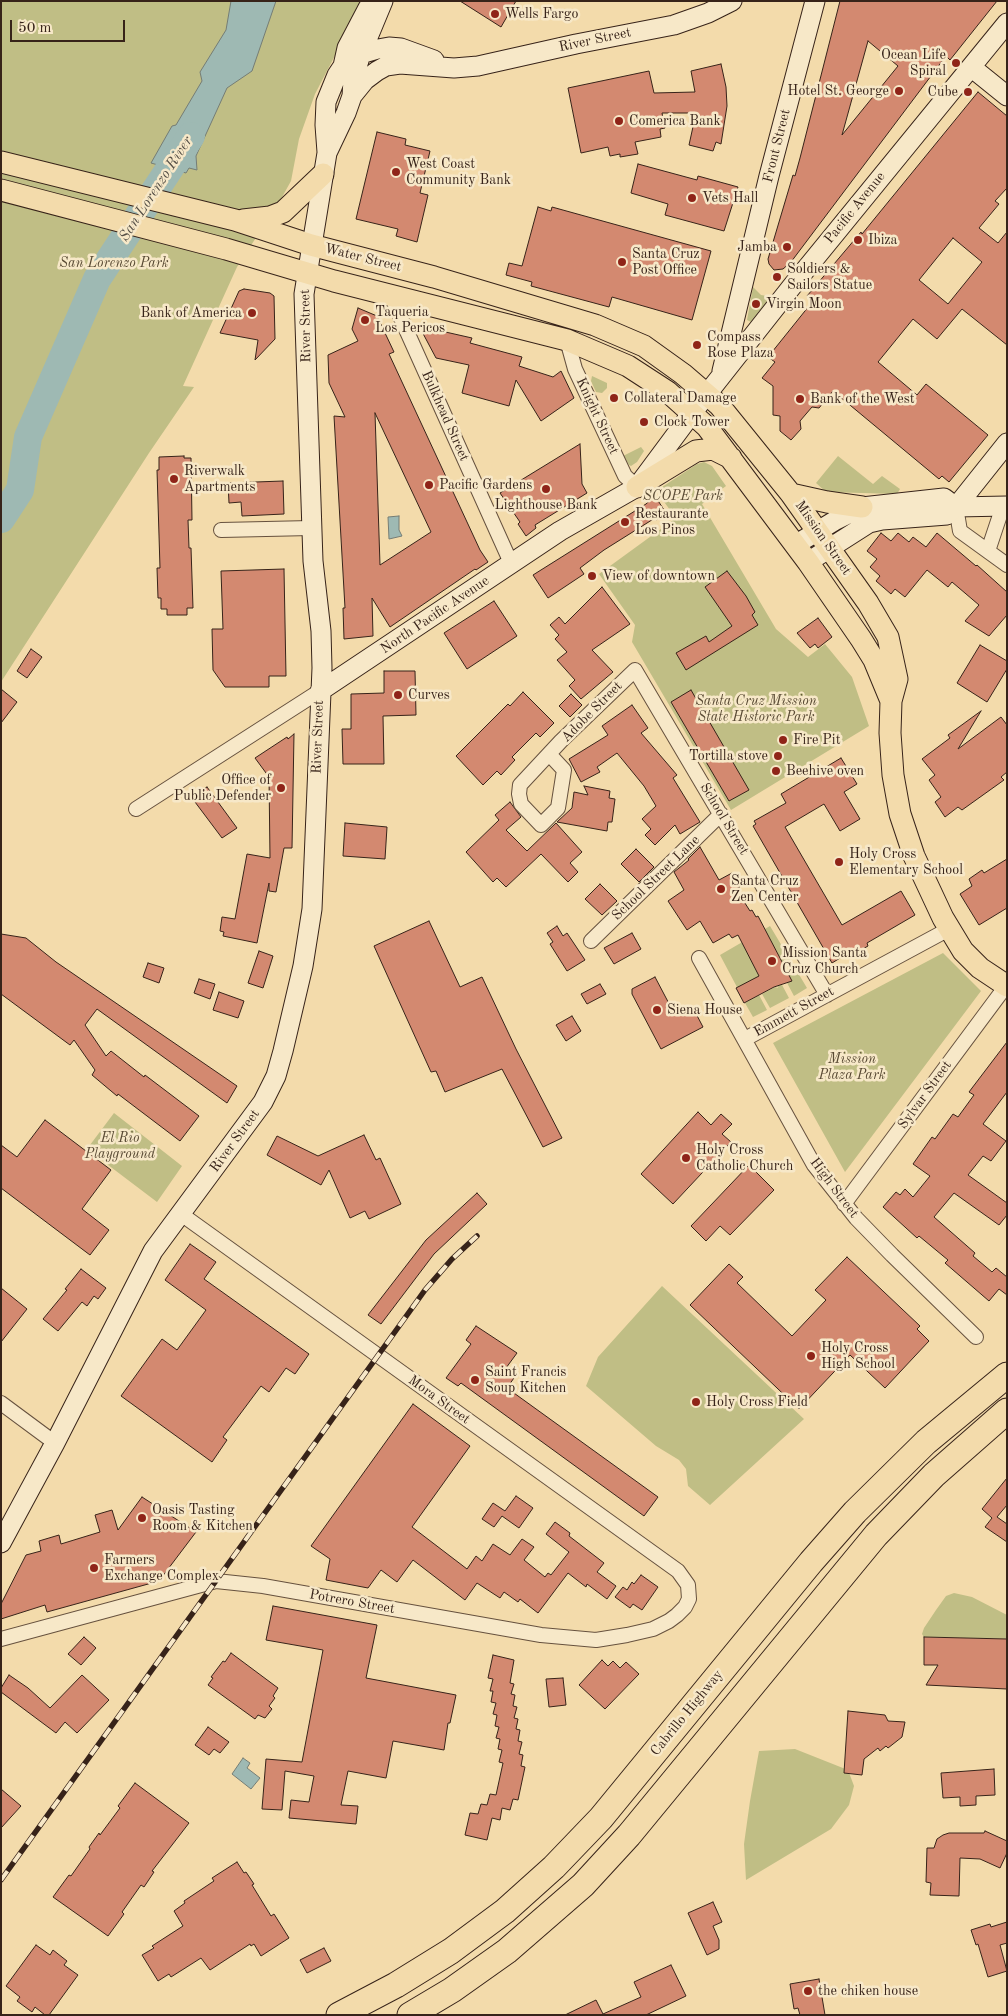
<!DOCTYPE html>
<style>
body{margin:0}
#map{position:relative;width:1008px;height:2016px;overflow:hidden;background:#f3dbab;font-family:"Old Standard TT",serif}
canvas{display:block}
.frame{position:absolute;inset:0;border:2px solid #372319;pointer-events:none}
.scale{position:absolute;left:10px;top:20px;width:115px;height:22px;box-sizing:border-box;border:2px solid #372319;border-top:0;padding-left:6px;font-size:15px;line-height:18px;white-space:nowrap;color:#372319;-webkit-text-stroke:4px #f7e8c8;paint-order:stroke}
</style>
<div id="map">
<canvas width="1008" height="2016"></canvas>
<div class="frame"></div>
<div class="scale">50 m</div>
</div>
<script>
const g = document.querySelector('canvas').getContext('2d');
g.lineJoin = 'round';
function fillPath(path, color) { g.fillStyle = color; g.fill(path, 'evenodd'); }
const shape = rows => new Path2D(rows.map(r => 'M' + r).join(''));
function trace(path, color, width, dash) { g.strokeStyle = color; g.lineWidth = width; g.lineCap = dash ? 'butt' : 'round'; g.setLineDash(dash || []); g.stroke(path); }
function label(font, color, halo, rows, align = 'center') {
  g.font = font + ' "Old Standard TT",serif'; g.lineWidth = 5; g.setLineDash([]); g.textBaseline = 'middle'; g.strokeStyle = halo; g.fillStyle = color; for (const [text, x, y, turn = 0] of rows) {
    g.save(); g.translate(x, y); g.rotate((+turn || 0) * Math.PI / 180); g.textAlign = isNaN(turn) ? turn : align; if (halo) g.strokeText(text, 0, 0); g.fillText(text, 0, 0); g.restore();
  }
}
fillPath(shape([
 [1,1,368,1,342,42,315,94,299,139,291,181,281,199,237,267,183,386,194,387,149,453,1,682],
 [753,287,761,295,773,297,751,322,747,320],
 [592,376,607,383,607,388,602,393,596,392,591,381],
 [641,447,644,451,637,462,631,466,629,465,623,456],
 [838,456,873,484,882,476,900,489,897,494,826,492,816,483],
 [704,462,712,466,726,486,702,504,776,629,808,657,825,644,852,677,869,726,731,810,632,642,635,625,599,574,676,518,656,491,697,464],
 [770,926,807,988,794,996,786,981,792,981,789,975,795,972,791,965,785,968,776,950,768,973,738,989,720,955],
 [943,953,981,991,845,1172,773,1043],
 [781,983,789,998,770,1008,762,994,775,987,778,988,777,985],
 [759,995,767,1010,753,1017,745,1003],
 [114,1113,182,1166,157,1202,87,1149],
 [662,1286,804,1419,710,1505,688,1486,686,1469,679,1460,656,1446,586,1386,598,1357],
 [954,1593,972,1597,1007,1615,1007,1639,924,1637,922,1634,924,1628,936,1610,946,1596],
 [795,1749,848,1770,854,1786,849,1805,831,1829,746,1880,744,1844,750,1801,759,1751]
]), '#c0be85');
const water = shape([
 [231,1,276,1,252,71,227,88,196,156,197,170,189,168,186,173,151,163,172,126,176,125,202,81,200,72,226,30,231,1],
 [399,516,399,530,402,536,389,539,388,517,399,516],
 [243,1758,250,1763,247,1768,260,1778,251,1789,232,1774,243,1758]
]);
fillPath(water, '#9eb9b3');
trace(water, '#757d75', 1);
trace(shape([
 [1,519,20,490,28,437,97,279,191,136]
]), '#9eb9b3', 28);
const building = shape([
 [460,1,516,1,501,27,460,1],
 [840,1,997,1,950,60,946,56,791,262,783,269,774,270,769,264,768,259,793,175,795,176,800,158,840,1],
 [868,41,898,66,842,135,868,41],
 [721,64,726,87,727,106,721,144,716,142,713,151,689,145,696,113,662,113,665,128,660,129,661,137,635,142,638,154,620,157,620,154,610,156,608,147,581,153,568,88,649,71,654,93,695,92,691,71,721,64],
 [978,92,1007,116,1007,188,995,201,999,204,979,228,998,243,1007,232,1007,345,962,309,937,339,913,319,878,362,917,395,926,384,988,435,949,482,942,476,939,479,833,391,819,408,812,407,800,421,801,429,791,440,780,431,780,416,773,415,773,386,762,378,775,362,768,357,813,301,807,296,861,232,862,234,978,92],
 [953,238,982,262,948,304,919,280,953,238],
 [377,132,406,139,405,145,430,151,420,193,428,195,417,242,396,236,398,229,356,219,377,132],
 [638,164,697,180,698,176,738,187,724,231,665,215,668,204,631,193,638,164],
 [538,207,551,211,552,207,711,251,692,320,612,297,609,307,531,286,532,282,506,275,509,263,522,266,538,207],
 [244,289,270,293,274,296,275,339,255,360,258,340,220,333,239,291,244,289],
 [358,308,377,316,394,352,389,354,480,550,488,562,476,570,475,569,390,627,372,598,373,636,344,639,343,608,345,608,334,416,345,417,329,383,328,355,358,341,352,329,358,308],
 [375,413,431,532,380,565,375,413],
 [419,326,472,338,470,343,522,357,519,366,553,377,561,371,574,398,541,421,516,380,509,406,462,393,469,365,436,358,419,326],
 [580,444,582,484,587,493,535,525,536,528,526,536,518,524,520,522,500,493,580,444],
 [184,456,184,458,191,458,192,520,188,520,189,548,191,548,193,608,187,608,187,615,167,615,167,609,161,609,161,598,158,598,157,568,160,568,157,470,159,470,159,457,184,456],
 [283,481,284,514,242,516,241,502,229,503,228,483,283,481],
 [655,496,666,513,656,520,655,518,604,550,580,568,584,574,548,598,533,575,646,504,655,496],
 [881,533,891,541,898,533,909,542,913,537,926,547,937,533,976,566,977,565,1007,592,1007,615,989,636,965,621,979,605,952,582,948,587,927,570,905,597,895,589,891,594,876,581,880,576,870,567,877,559,867,551,881,533],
 [284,569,286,676,269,676,269,687,225,687,213,670,212,629,223,629,221,571,284,569],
 [727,571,746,596,755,612,752,615,758,625,686,670,676,653,706,636,709,642,732,626,705,587,727,571],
 [602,587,630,624,592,650,613,672,581,699,569,686,575,680,557,660,567,652,555,639,559,635,550,625,559,617,565,624,602,587],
 [494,601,517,636,467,669,444,633,494,601],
 [818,618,832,637,818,648,815,644,810,648,797,633,818,618],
 [980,645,1007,661,1007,669,987,702,957,683,980,645],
 [31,649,42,657,27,678,17,671,31,649],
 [384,671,415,671,416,715,383,716,384,764,343,764,342,729,351,729,351,694,384,693,384,671],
 [1,689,17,702,1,723,1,689],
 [691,690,749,790,729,801,671,702,691,690],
 [523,692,554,723,540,737,536,733,512,757,515,760,501,775,497,771,483,785,456,756,508,704,510,706,523,692],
 [571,694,582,705,570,717,559,706,571,694],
 [632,705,648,728,641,733,677,775,673,778,700,822,680,834,675,825,655,845,645,835,651,829,642,819,656,806,644,786,617,753,597,767,600,772,581,782,569,759,608,735,602,726,632,705],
 [981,711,958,749,1001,717,1007,725,1007,772,1001,777,1004,780,962,810,958,807,945,817,935,802,941,797,929,780,935,775,922,759,950,738,948,735,981,711],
 [294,734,292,848,284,848,276,892,269,891,269,883,257,943,223,936,224,932,220,931,222,917,235,919,247,854,270,858,269,777,255,758,287,737,288,739,294,734],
 [841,758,857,784,844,792,860,819,840,831,824,804,785,827,842,925,901,891,915,915,867,943,868,946,847,958,845,955,832,963,753,826,756,824,754,821,786,803,781,794,841,758],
 [584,786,610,791,609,798,615,799,612,822,608,822,607,831,557,822,572,808,574,792,588,795,584,786],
 [207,787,237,828,222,838,192,798,207,787],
 [510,802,521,817,506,830,527,851,556,823,582,852,570,863,578,872,568,882,541,854,506,887,497,878,493,882,466,852,499,820,495,815,510,802],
 [345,823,387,827,385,859,343,856,345,823],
 [700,847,719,880,732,873,740,887,736,889,750,911,752,910,756,917,758,916,792,981,774,987,744,1003,736,988,759,976,738,935,732,938,729,934,713,943,700,921,687,930,668,901,684,890,674,872,689,860,688,859,700,847],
 [636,849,654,867,639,882,621,864,636,849],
 [1007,859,1007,908,979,925,960,894,972,886,969,879,982,870,984,873,1007,859],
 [600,884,617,901,602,915,585,899,600,884],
 [429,921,460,987,482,977,516,1049,562,1138,543,1147,502,1069,445,1092,436,1071,431,1072,374,946,429,921],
 [557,926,563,936,567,933,585,960,567,971,550,944,553,942,547,933,557,926],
 [632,933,641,949,614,964,604,948,632,933],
 [1,934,26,938,56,962,237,1086,227,1103,97,1009,85,1025,106,1056,111,1051,144,1077,145,1075,199,1116,180,1141,118,1094,117,1096,92,1075,95,1070,74,1040,70,1045,1,994,1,934],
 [259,951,273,956,263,988,248,983,259,951],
 [148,963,164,968,159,983,143,977,148,963],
 [655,977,675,1015,692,1006,703,1027,661,1049,632,994,632,989,655,977],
 [199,979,215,984,210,999,194,993,199,979],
 [600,984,606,994,587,1004,581,994,600,984],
 [219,992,244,1001,238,1018,213,1010,219,992],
 [572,1016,581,1031,566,1041,556,1025,572,1016],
 [1007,1042,1007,1092,983,1124,1006,1141,991,1161,983,1156,968,1175,1007,1203,1007,1215,999,1225,954,1193,934,1217,975,1253,973,1256,992,1272,996,1268,1007,1277,1007,1295,999,1289,989,1301,945,1263,948,1260,919,1236,917,1238,883,1207,896,1192,900,1195,905,1189,913,1197,930,1176,913,1164,932,1137,935,1139,953,1114,958,1117,974,1095,969,1092,1007,1042],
 [698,1112,711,1125,721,1114,732,1124,722,1134,731,1142,673,1204,641,1174,698,1112],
 [45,1120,111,1170,82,1209,109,1230,90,1255,1,1188,1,1145,17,1157,45,1120],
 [364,1135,376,1160,380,1158,401,1204,369,1219,365,1211,350,1218,329,1170,321,1185,267,1155,277,1136,318,1156,364,1135],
 [749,1165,774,1190,730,1235,720,1226,706,1241,691,1226,749,1165],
 [477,1193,487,1204,434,1254,381,1324,368,1315,426,1240,477,1193],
 [190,1244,216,1262,204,1279,309,1354,295,1374,286,1368,269,1392,261,1386,223,1437,227,1440,212,1462,121,1396,162,1339,177,1350,206,1310,165,1280,190,1244],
 [847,1257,920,1326,917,1329,929,1341,885,1388,850,1355,799,1409,690,1305,729,1264,743,1277,737,1283,792,1336,826,1300,815,1290,847,1257],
 [81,1269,106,1288,98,1299,94,1296,87,1306,82,1302,58,1331,43,1319,67,1290,65,1289,81,1269],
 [1,1288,27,1309,1,1342,1,1288],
 [476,1326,517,1353,506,1368,516,1375,507,1388,658,1497,644,1516,461,1383,458,1386,446,1378,471,1344,466,1340,476,1326],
 [413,1404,470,1446,412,1527,467,1569,476,1556,482,1561,493,1544,510,1555,522,1539,534,1547,524,1560,545,1577,548,1573,551,1575,569,1552,546,1534,555,1522,570,1533,569,1536,604,1563,597,1572,616,1586,607,1599,587,1584,586,1587,568,1573,538,1613,520,1599,518,1602,504,1592,500,1598,477,1583,465,1600,413,1560,397,1582,381,1570,368,1588,326,1580,330,1559,311,1546,413,1404],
 [1007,1478,1007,1505,997,1517,1007,1524,1007,1542,985,1527,992,1518,982,1509,1007,1478],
 [516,1496,533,1508,519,1528,502,1516,494,1527,482,1519,493,1503,505,1511,516,1496],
 [142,1497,196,1532,159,1581,47,1612,45,1605,1,1619,1,1604,26,1555,41,1551,39,1541,59,1535,61,1544,100,1532,95,1515,112,1510,118,1530,142,1497],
 [641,1575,658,1587,642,1610,633,1604,630,1608,615,1597,623,1587,627,1590,632,1582,634,1584,641,1575],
 [273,1606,377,1625,366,1678,456,1695,450,1723,448,1723,444,1750,393,1741,386,1778,348,1771,341,1805,358,1806,356,1824,289,1818,291,1800,309,1802,314,1776,285,1771,282,1810,262,1809,266,1759,302,1762,323,1650,266,1640,273,1606],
 [84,1637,96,1648,81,1665,68,1654,84,1637],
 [924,1637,1007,1639,1007,1689,926,1685,938,1665,924,1665,924,1637],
 [231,1653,278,1688,273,1696,275,1698,269,1706,272,1709,265,1718,258,1715,255,1719,208,1685,213,1678,211,1677,223,1661,225,1662,231,1653],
 [493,1655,514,1660,510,1683,514,1684,511,1694,515,1695,513,1706,517,1707,514,1718,518,1719,516,1729,520,1730,518,1741,522,1742,519,1754,523,1755,521,1766,525,1767,518,1800,513,1799,510,1810,502,1808,500,1820,492,1818,487,1840,465,1835,470,1813,478,1814,481,1804,487,1805,490,1794,496,1795,503,1763,499,1762,502,1750,498,1749,500,1739,496,1738,499,1727,495,1726,497,1715,493,1714,496,1703,491,1702,493,1691,490,1691,493,1679,488,1678,493,1655],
 [602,1660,608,1666,613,1661,620,1668,626,1662,639,1674,605,1709,579,1685,602,1660],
 [9,1675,28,1688,50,1708,82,1675,109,1700,77,1733,65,1722,56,1733,1,1692,1,1688,9,1675],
 [563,1678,566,1705,549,1707,546,1679,563,1678],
 [848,1711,885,1715,888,1721,905,1722,902,1737,888,1748,886,1746,880,1751,878,1748,864,1759,862,1775,844,1773,848,1711],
 [208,1727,229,1742,220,1753,214,1749,209,1755,195,1745,208,1727],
 [994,1769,995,1795,976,1796,976,1805,960,1806,960,1797,943,1798,941,1773,994,1769],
 [135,1783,189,1823,152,1871,154,1872,144,1887,141,1885,122,1912,124,1914,108,1936,53,1897,69,1875,71,1876,90,1849,89,1847,99,1833,100,1835,120,1808,118,1806,135,1783],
 [1,1789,21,1806,1,1828,1,1789],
 [985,1831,1007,1841,1007,1853,1000,1868,980,1859,960,1858,959,1896,930,1895,931,1883,926,1882,927,1848,934,1848,937,1839,943,1835,949,1833,984,1833,985,1831],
 [237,1862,244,1873,246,1872,254,1884,252,1885,271,1916,274,1914,289,1938,261,1956,254,1944,251,1946,250,1944,210,1970,201,1958,171,1977,169,1974,158,1981,142,1955,154,1948,152,1946,183,1926,174,1911,185,1903,184,1901,214,1881,212,1878,237,1862],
 [713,1902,722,1922,713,1926,719,1940,719,1949,707,1955,688,1913,713,1902],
 [1007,1922,1007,1943,1000,1945,1007,1971,988,1977,978,1944,976,1945,971,1930,990,1924,991,1927,1007,1922],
 [36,1945,50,1955,53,1950,67,1961,64,1965,78,1975,49,2015,45,2015,35,2007,32,2012,17,2001,20,1997,6,1986,36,1945],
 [324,1948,331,1961,307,1973,300,1960,324,1948],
 [671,1965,686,1996,646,2015,565,2015,596,2000,603,2014,641,1997,634,1982,671,1965],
 [819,1979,825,2015,800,2015,798,2008,794,2009,790,1984,819,1979]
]);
fillPath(building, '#d38970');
trace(building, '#372319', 1);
const street = shape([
 [391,296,511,563],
 [567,340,575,369,625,476,637,487],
 [956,507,960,531,1007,565],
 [221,530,311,528],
 [988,551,1003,506],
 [550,755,564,770,558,808,541,825,521,804,519,794,520,785,561,741,635,670,827,995],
 [136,809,320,691],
 [591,941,721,814],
 [699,958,814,1165,856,1218,892,1255,976,1337],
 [745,1039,949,929],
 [844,1204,1006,986],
 [1,1403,55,1443],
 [1,1639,216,1581,263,1586,541,1635,596,1640,627,1635,653,1629,669,1621,677,1615,685,1607,689,1599,688,1585,678,1571,181,1214]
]);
const secondary = shape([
 [343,66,347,48,368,8,375,1],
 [971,67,1007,96],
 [352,96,365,80,377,71,386,66,400,64,454,68,478,66,576,44,674,25,708,13,732,1],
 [327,152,325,125,326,102,337,75,343,66,361,54,378,49,389,47,401,48,434,60],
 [722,371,769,176,815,1],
 [795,545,836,520,862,507,944,498,956,507,1007,506],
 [808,562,869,523,882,520,947,515,956,507,1007,443],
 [320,691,560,531,637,487,692,413,793,285,1007,23],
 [1,1543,55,1443,153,1251,263,1102,276,1076,283,1051,303,966,312,909,322,668,321,631,313,561,304,294,327,153,346,113,352,96,353,80,361,54,383,1]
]);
const primary = shape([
 [1,162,235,220,311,245,434,277,595,325,644,346,683,374,719,405,791,494,868,603,888,637,897,679,891,701,890,733,893,775,900,814,914,856,943,918,963,951,980,968,1007,986],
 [1,190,226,249,334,281,567,340,628,366,668,392,707,427,808,562,861,639,874,660,891,701],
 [243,220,270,217,283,212,323,174],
 [637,487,696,451,713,449,731,458],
 [791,494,827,502,862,507]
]);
const highway = shape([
 [339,2015,396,1985,451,1951,505,1911,554,1867,601,1818,811,1562,855,1512,926,1442,1007,1375],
 [410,2015,452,1990,507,1951,583,1885,629,1835,876,1535,934,1475,1007,1411]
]);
trace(street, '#66513e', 16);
trace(secondary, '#372319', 21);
trace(primary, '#372319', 23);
trace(highway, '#372319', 27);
trace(street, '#f7e8c8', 14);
trace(secondary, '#f7e8c8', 19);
trace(primary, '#f3dbab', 21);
trace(highway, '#f3dbab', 25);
const rail = shape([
 [1,1880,425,1290,452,1259,477,1236]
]);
trace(rail, '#372319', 5.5);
trace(rail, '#f7e8c8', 4, [11]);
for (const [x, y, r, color] of [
 [495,14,5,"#8f2418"],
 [956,63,5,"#8f2418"],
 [899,91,5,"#8f2418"],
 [968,92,5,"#8f2418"],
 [619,121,5,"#8f2418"],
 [396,172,5,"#8f2418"],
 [692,198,5,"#8f2418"],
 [858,240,5,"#8f2418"],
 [787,247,5,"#8f2418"],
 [622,262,5,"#8f2418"],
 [777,277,5,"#8f2418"],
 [756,304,5,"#8f2418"],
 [252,313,5,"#8f2418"],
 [365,320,5,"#8f2418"],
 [697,345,5,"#8f2418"],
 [614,398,5,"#8f2418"],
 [800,399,5,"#8f2418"],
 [644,422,5,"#8f2418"],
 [174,479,5,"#8f2418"],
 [429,485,5,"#8f2418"],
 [546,489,5,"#8f2418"],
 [625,522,5,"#8f2418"],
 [592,576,5,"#8f2418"],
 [398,695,5,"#8f2418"],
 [783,740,5,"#8f2418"],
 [778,756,5,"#8f2418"],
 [776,771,5,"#8f2418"],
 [281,788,5,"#8f2418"],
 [839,862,5,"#8f2418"],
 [721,889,5,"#8f2418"],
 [772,961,5,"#8f2418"],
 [657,1010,5,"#8f2418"],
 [686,1158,5,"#8f2418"],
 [811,1356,5,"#8f2418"],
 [475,1380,5,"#8f2418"],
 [696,1402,5,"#8f2418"],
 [142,1518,5,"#8f2418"],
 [94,1568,5,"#8f2418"],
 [808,1991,5,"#8f2418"]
]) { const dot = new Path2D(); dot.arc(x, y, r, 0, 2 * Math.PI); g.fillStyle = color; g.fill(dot); trace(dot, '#f7e8c8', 2); }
label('14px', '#372319', '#f7e8c8', [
 ["Wells Fargo",505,14],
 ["Ocean Life",946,55,"right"],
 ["Spiral",946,71,"right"],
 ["Hotel St. George",889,91,"right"],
 ["Cube",958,92,"right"],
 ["Comerica Bank",629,121],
 ["West Coast",406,164],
 ["Community Bank",406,180],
 ["Vets Hall",702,198],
 ["Ibiza",868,240],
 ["Jamba",777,247,"right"],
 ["Santa Cruz",632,254],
 ["Post Office",632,270],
 ["Soldiers &",787,269],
 ["Sailors Statue",787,285],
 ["Virgin Moon",766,304],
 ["Taqueria",375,312],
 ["Los Pericos",375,328],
 ["Bank of America",242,313,"right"],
 ["Compass",707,337],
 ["Rose Plaza",707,353],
 ["Collateral Damage",624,398],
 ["Bank of the West",810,399],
 ["Clock Tower",654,422],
 ["Riverwalk",184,471],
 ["Apartments",184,487],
 ["Pacific Gardens",439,485],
 ["Lighthouse Bank",546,505,"center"],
 ["Restaurante",635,514],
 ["Los Pinos",635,530],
 ["View of downtown",602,576],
 ["Curves",408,695],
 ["Fire Pit",793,740],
 ["Tortilla stove",768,756,"right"],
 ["Beehive oven",786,771],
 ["Office of",271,780,"right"],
 ["Public Defender",271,796,"right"],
 ["Holy Cross",849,854],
 ["Elementary School",849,870],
 ["Santa Cruz",731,881],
 ["Zen Center",731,897],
 ["Mission Santa",782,953],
 ["Cruz Church",782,969],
 ["Siena House",667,1010],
 ["Holy Cross",696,1150],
 ["Catholic Church",696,1166],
 ["Holy Cross",821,1348],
 ["High School",821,1364],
 ["Saint Francis",485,1372],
 ["Soup Kitchen",485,1388],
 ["Holy Cross Field",706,1402],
 ["Oasis Tasting",152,1510],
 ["Room & Kitchen",152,1526],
 ["Farmers",104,1560],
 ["Exchange Complex",104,1576],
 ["the chiken house",818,1991]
], 'left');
label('14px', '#372319', '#f7e8c8', [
 ["River Street",595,40,-12],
 ["Front Street",777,146,-76],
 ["Pacific Avenue",855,208,-51],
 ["Water Street",363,258,14],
 ["River Street",306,326,-91],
 ["Bulkhead Street",445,416,66],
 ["Knight Street",597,416,65],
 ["Mission Street",823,538,55],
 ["North Pacific Avenue",435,615,-34],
 ["Adobe Street",592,712,-45],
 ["River Street",318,737,-88],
 ["School Street",724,819,59],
 ["School Street Lane",656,878,-44],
 ["Emmett Street",794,1012,-29],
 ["Sylvar Street",925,1095,-54],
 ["River Street",235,1141,-54],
 ["High Street",834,1188,53],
 ["Mora Street",439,1400,36],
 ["Potrero Street",352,1602,10],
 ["Cabrillo Highway",687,1713,-51]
]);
label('italic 14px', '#594a34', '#f7e8c8', [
 ["San Lorenzo Park",114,263],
 ["SCOPE Park",683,496],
 ["Santa Cruz Mission",756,701],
 ["State Historic Park",756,717],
 ["Mission",852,1059],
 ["Plaza Park",852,1075],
 ["El Rio",120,1138],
 ["Playground",120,1154]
]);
label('italic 15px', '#565047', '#f7e8c8', [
 ["San Lorenzo River",156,189,-57]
]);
</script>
